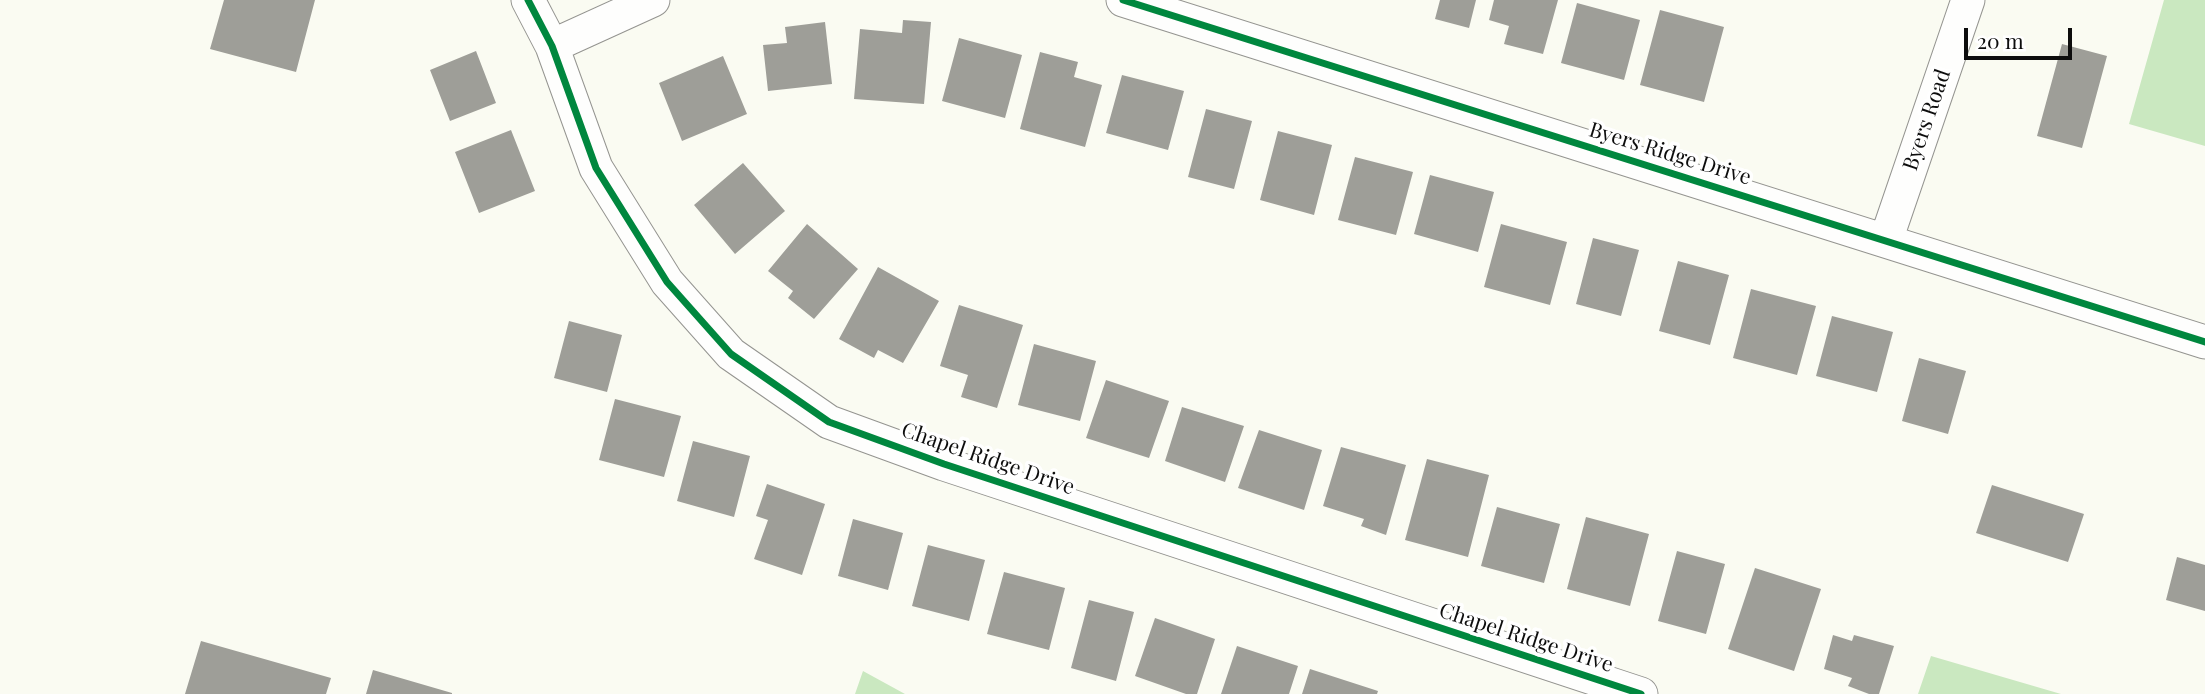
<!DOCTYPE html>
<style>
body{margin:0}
#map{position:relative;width:2205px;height:694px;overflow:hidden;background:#fafbf2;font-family:"Playfair Display",serif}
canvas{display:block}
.scale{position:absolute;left:1964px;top:28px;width:108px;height:32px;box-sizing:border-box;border:4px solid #0d0d0d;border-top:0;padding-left:9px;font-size:21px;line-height:24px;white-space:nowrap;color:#0d0d0d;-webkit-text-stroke:5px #fff;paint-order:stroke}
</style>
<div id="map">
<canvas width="2205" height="694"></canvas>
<div class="scale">20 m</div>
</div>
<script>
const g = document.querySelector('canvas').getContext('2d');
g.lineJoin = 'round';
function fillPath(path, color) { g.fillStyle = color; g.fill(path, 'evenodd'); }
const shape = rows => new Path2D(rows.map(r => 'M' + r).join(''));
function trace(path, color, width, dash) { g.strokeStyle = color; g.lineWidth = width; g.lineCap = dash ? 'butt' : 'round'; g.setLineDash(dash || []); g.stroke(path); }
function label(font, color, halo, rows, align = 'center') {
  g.font = font + ' "Playfair Display",serif'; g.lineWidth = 7; g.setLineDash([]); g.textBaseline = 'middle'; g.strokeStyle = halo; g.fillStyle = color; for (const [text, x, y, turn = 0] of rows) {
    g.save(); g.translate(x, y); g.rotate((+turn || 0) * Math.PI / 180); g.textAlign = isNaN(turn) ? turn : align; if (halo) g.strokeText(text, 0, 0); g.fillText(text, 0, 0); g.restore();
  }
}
fillPath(shape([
 [2164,0,2205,0,2205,146,2129,124],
 [1931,656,2061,694,1918,694],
 [863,671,905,694,855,694]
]), '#cae8c0');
fillPath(shape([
 [224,0,315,0,296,72,210,49],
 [1440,0,1476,0,1469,28,1435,19],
 [1494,0,1558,0,1543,54,1504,44,1509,26,1489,20],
 [1577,3,1640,20,1624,80,1561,63],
 [1660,10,1724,27,1704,102,1640,85],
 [903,20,931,22,924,104,854,99,860,29,902,33],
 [825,22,832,84,768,91,763,45,787,43,785,27],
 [959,38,1022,55,1005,118,942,101],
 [2062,44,2107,56,2082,148,2037,136],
 [476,51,496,103,450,121,430,70],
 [1040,52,1078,62,1074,77,1102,85,1085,147,1020,129],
 [723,56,747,114,682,141,659,83],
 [1122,75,1184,91,1168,150,1106,133],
 [1206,109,1252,121,1234,189,1188,177],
 [511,130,535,191,479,213,455,152],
 [1278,131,1332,145,1314,215,1260,200],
 [1355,157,1413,172,1396,235,1338,220],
 [743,163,785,211,735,254,694,205],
 [1430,175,1494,192,1478,252,1414,234],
 [807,224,858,269,814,319,788,298,793,291,768,271],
 [1501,224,1567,242,1550,305,1484,287],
 [1593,238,1639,250,1621,316,1576,304],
 [1678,261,1729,275,1710,345,1659,331],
 [878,267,939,301,903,363,878,350,874,358,839,339],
 [1751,289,1816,306,1797,375,1733,358],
 [959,305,1023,325,997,408,961,397,968,375,940,366],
 [1832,316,1893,332,1877,392,1816,376],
 [569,321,622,335,607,392,554,378],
 [1034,344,1096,361,1080,421,1018,405],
 [1919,358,1966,371,1948,434,1902,421],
 [1106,380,1169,401,1149,458,1086,438],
 [615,399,681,416,664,477,599,460],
 [1182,407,1244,426,1225,482,1165,461],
 [1259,430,1322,450,1304,510,1238,488],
 [693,441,750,456,734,517,677,501],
 [1341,447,1406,465,1386,535,1361,526,1364,519,1323,506],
 [1427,459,1489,475,1468,557,1405,540],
 [767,484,825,504,802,575,754,559,768,520,756,516],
 [1992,485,2084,514,2068,562,1976,533],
 [1497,507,1560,524,1544,583,1481,566],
 [1586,517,1649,534,1630,606,1567,589],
 [853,519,903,533,888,590,838,576],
 [928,545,985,560,969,621,912,606],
 [1677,551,1725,564,1706,634,1658,621],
 [2177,557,2205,565,2205,611,2166,600],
 [1755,568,1821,589,1794,671,1728,649],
 [1004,572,1065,588,1049,650,987,634],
 [1089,600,1134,612,1116,681,1071,668],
 [1155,618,1215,639,1197,694,1186,694,1135,676],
 [1833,635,1852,641,1854,635,1894,646,1879,694,1869,694,1848,686,1852,678,1824,669],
 [201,641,331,678,326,694,185,694],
 [1237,646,1298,666,1289,694,1221,694],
 [1310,669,1378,691,1377,694,1302,694],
 [373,670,452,693,452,694,366,694]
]), '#9e9e98');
const minor = shape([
 [528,0,552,46,596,168,667,282,731,354,829,422,944,464,1641,694],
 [1123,0,2205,342],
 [552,46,653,0],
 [1886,240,1968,0]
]);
trace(minor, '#949490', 35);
trace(minor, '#fefefd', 33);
trace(shape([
 [528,0,552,46,596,168,667,282,731,354,829,422,944,464,1641,694],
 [1123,0,2205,342]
]), '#00873e', 7);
label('21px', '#0d0d0d', '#fff', [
 ["Byers Road",1927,120,-71],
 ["Byers Ridge Drive",1670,154,17],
 ["Chapel Ridge Drive",988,459,19],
 ["Chapel Ridge Drive",1526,638,18]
]);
</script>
